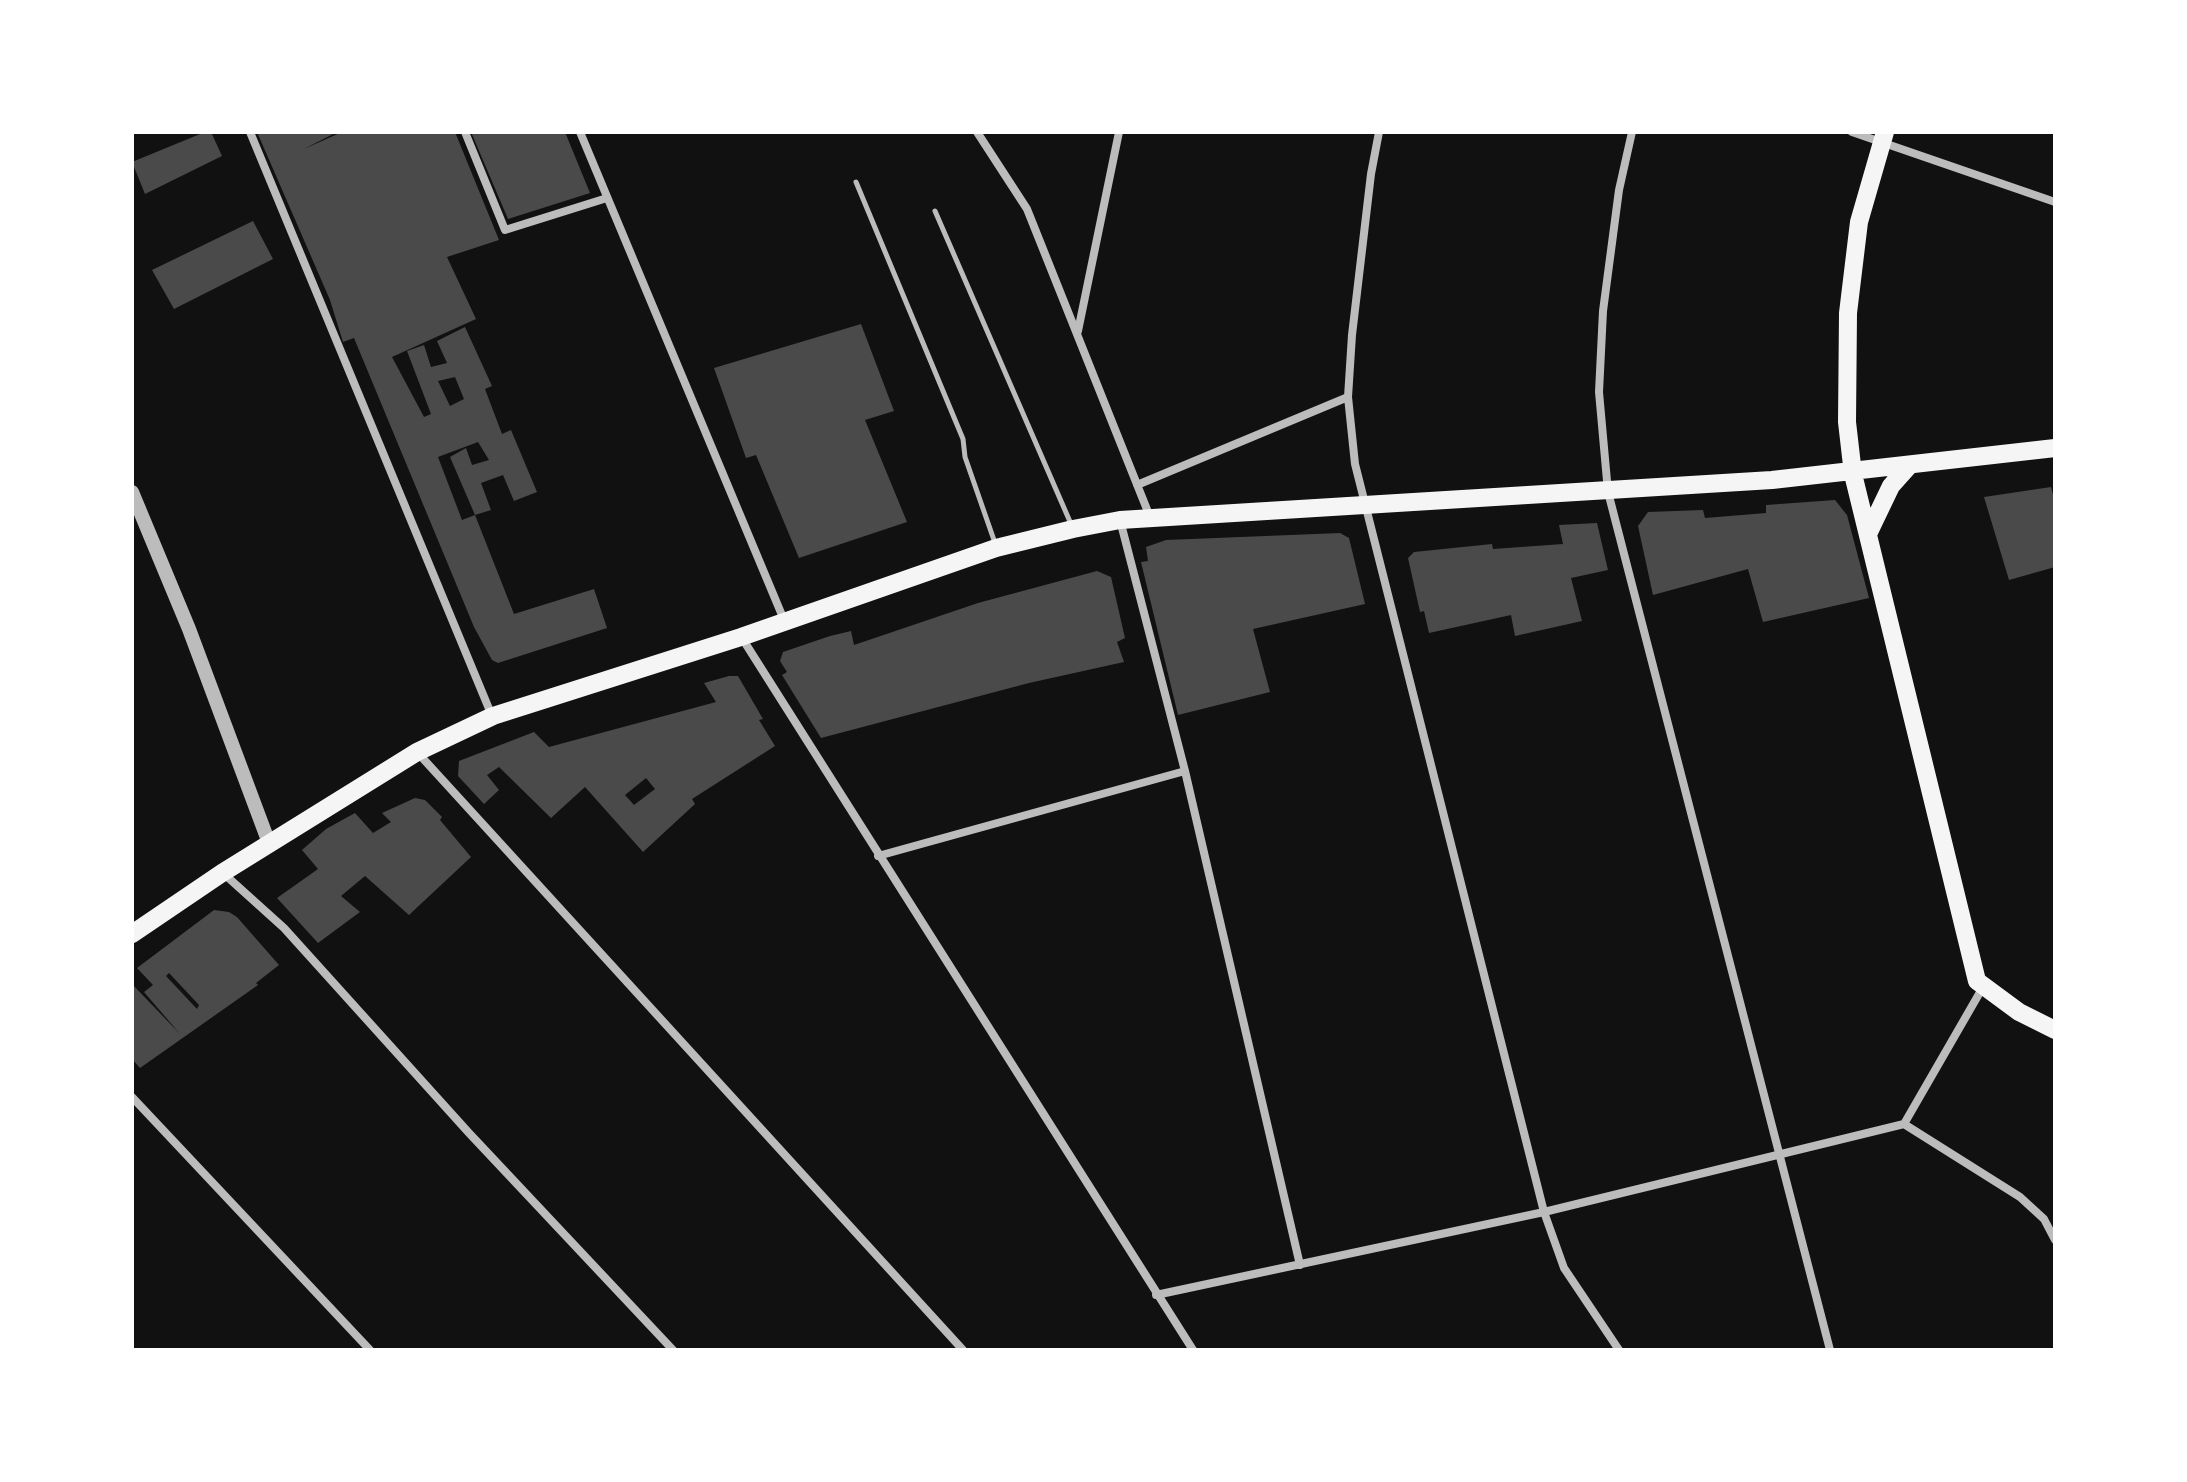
<!DOCTYPE html>
<style>
body{margin:0}
#map{position:relative;width:2187px;height:1482px;overflow:hidden;background:#111;font-family:"Exo 2",sans-serif}
canvas{display:block}
.frame{position:absolute;inset:0;border:134px solid #fff;pointer-events:none}
</style>
<div id="map">
<canvas width="2187" height="1482"></canvas>
<div class="frame"></div>
</div>
<script>
const g = document.querySelector('canvas').getContext('2d');
g.lineJoin = 'round';
function fillPath(path, color) { g.fillStyle = color; g.fill(path, 'evenodd'); }
const shape = rows => new Path2D(rows.map(r => 'M' + r).join(''));
function trace(path, color, width, dash) { g.strokeStyle = color; g.lineWidth = width; g.lineCap = dash ? 'butt' : 'round'; g.setLineDash(dash || []); g.stroke(path); }
fillPath(shape([
 [205,132,211,132,222,156,145,194,132,162],
 [257,132,337,132,304,149,342,132,455,132,499,240,447,257,476,319,392,357,424,417,431,414,407,351,424,345,431,367,447,363,437,341,465,327,492,386,485,389,502,434,511,430,537,492,514,501,503,475,481,483,491,510,475,515,450,457,466,448,472,465,489,460,478,442,438,457,462,520,475,515,514,614,594,589,607,628,498,663,492,660,474,627,354,338,343,342,330,300],
 [455,377,464,399,450,406,438,381],
 [471,132,565,132,590,193,508,219],
 [253,221,273,259,174,309,152,270],
 [861,324,894,411,865,420,907,522,799,558,756,455,746,458,714,368],
 [2051,487,2055,502,2055,567,2009,580,1984,497],
 [1835,500,1847,515,1869,598,1763,622,1748,569,1653,595,1638,526,1648,512,1703,510,1705,518,1766,513,1766,505],
 [1597,523,1608,570,1571,578,1582,621,1515,636,1511,615,1429,633,1424,611,1420,612,1408,558,1414,552,1492,544,1493,549,1563,544,1559,525],
 [1340,533,1349,538,1365,604,1253,629,1270,692,1178,715,1141,562,1148,561,1146,547,1166,540],
 [1097,571,1111,577,1125,638,1117,642,1124,662,1029,683,821,738,782,675,787,672,780,661,783,652,830,636,851,631,854,645,978,603],
 [729,676,738,676,763,719,759,720,775,746,692,799,695,804,643,852,585,787,551,818,499,767,487,775,499,790,484,804,458,776,459,761,534,732,549,747,716,702,704,683],
 [646,778,655,789,634,805,625,795],
 [415,798,425,800,442,817,440,820,471,857,409,915,365,876,341,896,360,912,318,943,277,898,318,869,302,850,326,829,355,813,373,833,391,822,382,813],
 [214,910,229,912,237,917,279,965,256,983,258,985,140,1068,132,1059,132,984,180,1034,144,992,153,985,137,968],
 [169,973,199,1005,197,1009,166,976]
]), '#4a4a4a');
trace(shape([
 [856,182,963,439,965,457,995,543],
 [935,211,1071,524]
]), '#bcbcbc', 5);
trace(shape([
 [250,132,492,716],
 [465,132,505,230,607,198],
 [580,132,784,620],
 [977,132,1027,209,1150,517],
 [1379,132,1371,174,1352,335,1348,397,1355,464,1544,1212,1564,1268,1619,1350],
 [1632,132,1619,190,1603,311,1599,392,1608,492,1830,1350],
 [1852,132,2055,202],
 [1078,331,1119,132],
 [1137,485,1348,397],
 [1120,520,1185,771,1300,1265],
 [742,638,1193,1350],
 [417,752,963,1350],
 [878,856,1185,771],
 [223,873,284,928,469,1133,673,1350],
 [132,1097,370,1350],
 [1904,1124,2020,1197,2044,1219,2055,1240],
 [1904,1124,1983,987],
 [1156,1295,1544,1212,1904,1124]
]), '#bcbcbc', 8);
trace(shape([
 [132,492,189,629,269,843]
]), '#bcbcbc', 14);
trace(shape([
 [1885,132,1859,222,1848,313,1847,422,1853,474,1977,981,2019,1012,2055,1030],
 [1868,534,1891,486,1908,467],
 [132,934,222,873,417,752,493,716,741,637,996,548,1073,529,1120,520,1772,480,2055,448]
]), '#f5f5f5', 18);
</script>
